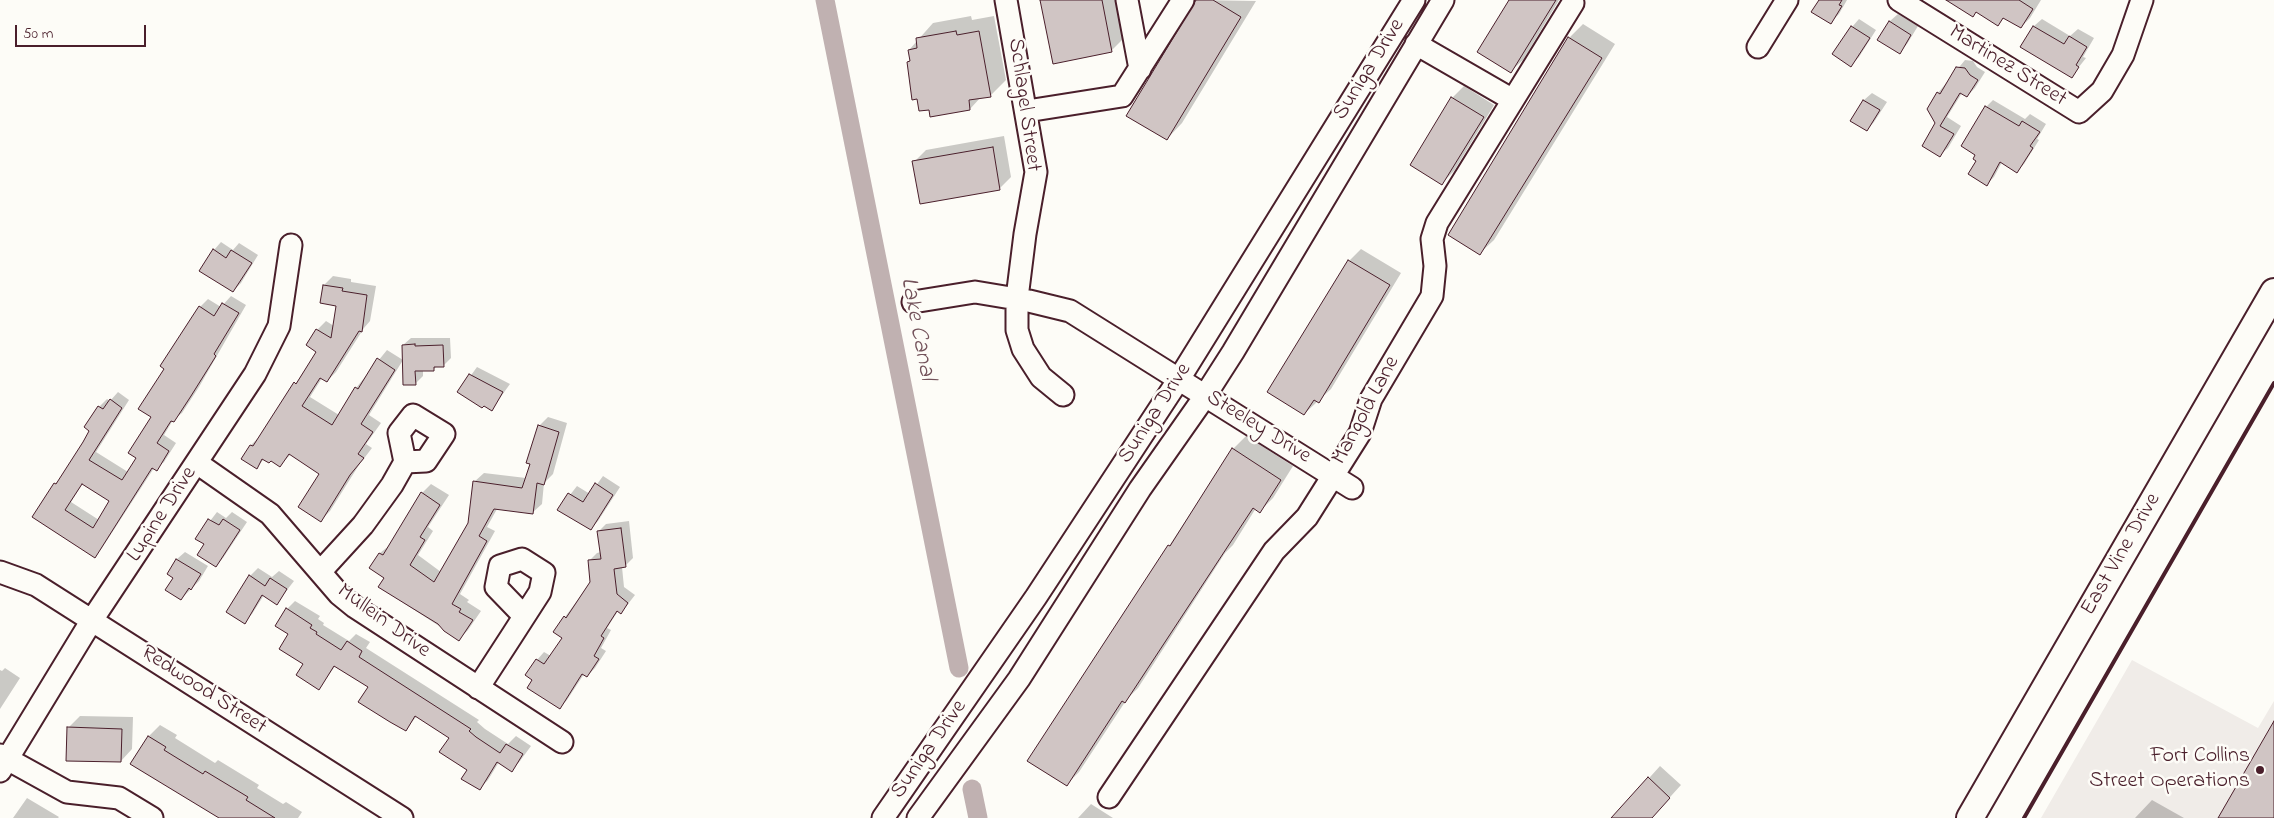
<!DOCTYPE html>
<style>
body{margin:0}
#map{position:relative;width:2274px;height:818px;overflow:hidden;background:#fdfcf7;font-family:"Indie Flower",sans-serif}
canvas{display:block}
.scale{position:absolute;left:15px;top:25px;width:131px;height:22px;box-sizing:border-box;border:2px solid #4a1f2b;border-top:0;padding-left:6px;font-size:15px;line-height:18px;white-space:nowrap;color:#4a1f2b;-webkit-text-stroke:4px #fdfcf7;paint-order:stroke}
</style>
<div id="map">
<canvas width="2274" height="818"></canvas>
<div class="scale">50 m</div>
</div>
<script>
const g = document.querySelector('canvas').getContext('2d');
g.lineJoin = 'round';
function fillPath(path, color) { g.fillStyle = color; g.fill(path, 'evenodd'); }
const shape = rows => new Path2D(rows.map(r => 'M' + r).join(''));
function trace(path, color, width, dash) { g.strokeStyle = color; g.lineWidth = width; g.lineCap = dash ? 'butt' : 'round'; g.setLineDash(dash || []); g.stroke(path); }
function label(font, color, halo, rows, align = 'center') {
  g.font = font + ' "Indie Flower",sans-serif'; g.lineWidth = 5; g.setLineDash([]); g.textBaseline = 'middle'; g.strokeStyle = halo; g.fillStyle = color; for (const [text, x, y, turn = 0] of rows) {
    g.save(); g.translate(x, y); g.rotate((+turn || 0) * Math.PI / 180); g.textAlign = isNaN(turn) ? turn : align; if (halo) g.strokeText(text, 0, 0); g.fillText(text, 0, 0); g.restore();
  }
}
fillPath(shape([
 [2132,660,2258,728,2274,701,2274,818,2041,818]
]), '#f0ece8');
fillPath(shape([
 [1042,0,1120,0,1127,35,1111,51],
 [1198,0,1256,1,1182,123,1167,139],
 [1510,0,1559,0,1523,60,1511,71],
 [1819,0,1847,0,1839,14,1831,22],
 [1946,0,2041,0,2030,18,2021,27,2005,17,1998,24,1977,11,1973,15],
 [1898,14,1918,26,1907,44,1900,52,1879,40,1890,21],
 [971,16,972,20,994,16,1006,80,991,95,981,97,970,109,930,108,918,98,908,62,911,60,909,50,933,23],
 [1859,19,1876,30,1859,57,1851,65,1852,27],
 [2042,19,2070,36,2078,29,2094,38,2083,57,2086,58,2071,77,2034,26],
 [1583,24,1615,44,1494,240,1480,253,1569,38],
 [1965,60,1973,61,1977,67,1985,72,1975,88,1967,96,1962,93,1947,117,1961,126,1948,148,1940,155,1937,123,1928,109,1938,93],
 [1464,86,1494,105,1454,171,1442,183,1452,98],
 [1872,93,1887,102,1874,122,1867,130,1851,120,1864,100],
 [1993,100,2025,119,2030,114,2046,124,2037,139,2039,140,2024,164,2017,171,2002,162,1994,177,1987,184,1978,161,1986,107],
 [1004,136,1011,177,999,189,914,162,926,150],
 [221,242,233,250,239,243,258,255,241,283,233,291,214,250],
 [1361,249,1401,273,1331,389,1304,414,1349,261],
 [333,276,351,279,351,282,376,286,370,321,364,328,336,372,327,381,322,378,310,397,339,415,356,388,387,350,403,360,403,345,411,338,450,338,451,358,443,366,437,366,434,369,423,370,423,376,415,384,403,360,369,415,381,423,366,444,372,448,359,465,330,511,321,520,321,473,291,454,280,465,271,460,264,459,257,467,251,445,260,436,318,351,317,330,326,321,334,326,338,305,324,285],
 [231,296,246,305,199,387,182,413,173,420,164,435,176,443,164,462,156,469,154,468,102,548,95,556,34,517,55,484,63,476,91,430,86,427,99,407,107,399,110,401,118,392,129,400,96,452,128,472,138,457,153,417,166,368,200,307,208,299,221,307],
 [83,483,111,501,99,520,71,502],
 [477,367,510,384,492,409,459,392],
 [548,417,567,423,553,474,544,483,542,504,532,513,497,509,487,527,495,531,460,594,469,600,467,602,481,611,468,630,459,639,379,587,386,577,380,553,390,545,422,493,431,484,449,495,428,527,433,531,418,555,441,572,469,523,474,482,484,473,526,478,539,426],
 [1246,436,1293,466,1273,498,1260,511,1256,508,1233,545,1225,553,1138,688,1127,699,1079,772,1066,785,1169,546,1233,449],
 [603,476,620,487,598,521,590,529,559,509,577,486,590,494],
 [217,512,226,518,232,512,247,522,223,558,216,566,205,544,197,538],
 [629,521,633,558,625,566,622,567,624,587,635,595,628,604,621,612,618,611,607,628,611,630,601,648,606,651,595,668,587,676,584,674,567,700,560,707,534,679,537,660,544,652,551,656,564,638,565,617,591,582,589,561,597,553,601,552,598,532,606,524],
 [185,552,208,566,199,581,181,599,175,578,168,574,177,559],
 [258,568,272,577,279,571,294,581,277,603,264,595,252,614,244,622,228,612,250,576],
 [295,601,320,616,318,619,324,623,323,625,349,641,356,634,370,642,366,648,479,720,477,722,485,729,508,744,516,736,531,746,520,761,512,770,499,762,488,780,479,789,450,737,417,716,406,729,370,687,336,665,319,688,290,633,287,609],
 [5,668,20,678,0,709,0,670,2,671],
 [80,716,133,717,132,749,121,761,68,728],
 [160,725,177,735,175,738,215,763,218,760,259,785,257,788,283,804,286,802,302,812,298,818,220,818,149,736],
 [1660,766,1681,785,1651,818,1613,818],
 [27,798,59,817,58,818,13,818],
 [2152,800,2184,818,2135,818],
 [1091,804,1113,818,1078,818]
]), '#0003');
trace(shape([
 [825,0,959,668],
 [972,789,978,818]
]), '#c0b1b1', 19);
const building = shape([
 [1040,0,1102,0,1112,52,1053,64,1040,0],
 [1196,0,1213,0,1241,17,1167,140,1126,116,1196,0],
 [1509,0,1556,0,1511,73,1477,52,1509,0],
 [1819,0,1842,0,1839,5,1842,6,1831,24,1811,12,1819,0],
 [1946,0,2019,0,2033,9,2021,28,2003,18,1998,26,1976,12,1973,17,1946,0],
 [1889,21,1911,35,1900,54,1877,40,1889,21],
 [1851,26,1870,38,1851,67,1832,54,1851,26],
 [2033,26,2064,44,2069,36,2087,47,2076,65,2079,67,2072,78,2020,47,2033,26],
 [956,31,957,35,979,31,991,97,969,100,970,110,930,117,929,110,919,111,917,99,912,100,907,62,910,61,908,50,917,48,916,38,956,31],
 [1568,37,1602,58,1480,255,1448,235,1568,37],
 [1956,67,1965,68,1970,75,1978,80,1967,97,1960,93,1940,126,1954,134,1940,157,1922,146,1935,123,1927,109,1937,92,1940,94,1956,67],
 [1451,97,1484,117,1442,185,1410,165,1451,97],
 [1863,100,1880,110,1867,131,1850,121,1863,100],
 [1985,106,2019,126,2022,121,2040,132,2030,146,2033,148,2017,173,2000,162,1987,186,1968,174,1976,161,1973,159,1975,155,1961,146,1985,106],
 [993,147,1000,190,920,204,912,161,993,147],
 [213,249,226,258,231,250,252,263,233,292,199,271,213,249],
 [1348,260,1390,285,1319,403,1314,400,1304,415,1267,392,1348,260],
 [323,285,343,288,342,291,367,295,362,332,359,331,327,382,320,378,302,406,332,425,355,387,358,389,377,358,395,370,361,424,373,432,358,454,364,458,350,475,321,522,298,507,319,474,289,454,280,467,271,461,269,463,262,459,257,469,241,459,250,445,253,446,294,382,296,384,316,352,306,345,316,329,331,338,336,306,320,303,323,285],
 [222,303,239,313,214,354,216,356,191,396,174,422,171,421,157,443,169,451,157,471,152,468,95,558,32,517,54,483,56,484,83,442,89,431,84,427,98,406,103,409,110,399,122,408,89,460,122,480,136,458,128,453,151,417,138,409,164,369,160,366,199,306,214,316,222,303],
 [82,484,109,501,93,528,65,510,82,484],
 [415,344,415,346,443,345,444,367,434,367,434,371,415,371,416,385,403,385,402,345,415,344],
 [469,374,503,392,492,411,484,406,482,408,457,392,469,374],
 [538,425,559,432,544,485,537,483,533,514,494,509,479,536,487,541,452,604,461,609,459,612,473,620,459,641,444,631,438,624,378,587,384,578,369,568,379,553,383,555,421,492,440,505,420,537,425,540,410,565,434,582,468,523,473,481,522,488,530,464,526,463,538,425],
 [1232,448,1281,480,1260,513,1253,508,1125,703,1122,701,1067,786,1027,761,1168,545,1170,546,1232,448],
 [595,483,613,495,591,530,557,510,568,493,583,502,595,483],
 [208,519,219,525,223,519,240,530,216,567,197,555,204,544,195,539,208,519],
 [621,528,626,567,614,569,617,594,628,603,621,614,617,611,601,636,604,638,594,656,599,659,587,677,582,674,560,709,527,688,532,680,525,675,536,659,544,664,562,638,553,632,564,616,566,618,590,582,588,560,601,559,597,531,621,528],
 [176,559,201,574,191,590,189,588,181,600,165,590,173,578,167,574,176,559],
 [249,575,265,586,270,578,287,589,277,605,262,595,245,624,226,612,249,575],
 [286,608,312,625,310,628,317,632,316,634,341,650,347,641,362,651,359,657,471,729,469,731,476,737,500,753,506,744,523,754,512,772,497,762,480,790,461,779,467,770,439,752,449,738,415,716,406,731,390,722,358,702,368,687,334,666,319,690,296,675,303,664,279,649,288,634,275,626,286,608],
 [2274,721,2274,818,2218,818,2274,721],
 [67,727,122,729,121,762,66,761,67,727],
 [148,736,166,747,164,750,203,774,205,771,248,797,246,800,275,818,219,818,130,764,148,736],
 [1648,777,1670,798,1652,818,1611,818,1648,777]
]);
fillPath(building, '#d0c5c4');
trace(building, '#4a1f2b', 1);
const minor = shape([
 [1006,0,1036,172,1025,234,1017,298,1017,330,1023,349,1041,377,1063,395],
 [1127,0,1140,69],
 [1899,0,2079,112,2102,91,2123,55,2142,0],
 [1416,44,1513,100],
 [1758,47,1787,0],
 [1027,111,1122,96,1183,0],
 [913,302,975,292,1029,301,1070,311,1352,488],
 [197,463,270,514,339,594,355,607,562,742],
 [0,572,36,585,402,818],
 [320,572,363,525,392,485,405,462,426,461,444,434,413,415,399,433,405,462],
 [478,688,513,634,540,592,544,573,522,559,500,566,496,587,524,616],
 [0,755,67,792,119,798,152,818],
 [0,771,92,620,255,374,279,326,291,245],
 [1109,797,1274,551,1307,517,1360,433,1371,399,1432,296,1435,266,1432,239,1437,223,1573,3],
 [883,818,1036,597,1179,379,1414,0],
 [918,818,1019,679,1140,489,1201,402,1233,352,1443,0]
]);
const major = shape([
 [1970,818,2274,292]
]);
trace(minor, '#4a1f2b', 25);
trace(major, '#4a1f2b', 30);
trace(minor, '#fdfcf7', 21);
trace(major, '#fdfcf7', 26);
trace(shape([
 [2024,818,2274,383]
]), '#4a1f2b', 4);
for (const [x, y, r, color] of [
 [2260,770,5,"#4a1f2b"]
]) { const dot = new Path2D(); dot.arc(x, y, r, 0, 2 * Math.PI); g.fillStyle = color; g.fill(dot); trace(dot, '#fdfcf7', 2); }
label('22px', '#4a1f2b', '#fdfcf7', [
 ["Martinez Street",2007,67,32],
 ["Suniga Drive",1370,70,-58],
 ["Schlagel Street",1023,105,82],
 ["Mangold Lane",1367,411,-62],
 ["Suniga Drive",1156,414,-57],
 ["Steeley Drive",1258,428,32],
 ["Lupine Drive",163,515,-57],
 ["East Vine Drive",2122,555,-60],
 ["Mullein Drive",383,622,36],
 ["Redwood Street",203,691,33],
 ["Suniga Drive",930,750,-55]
]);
label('22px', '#4a1f2b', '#fdfcf7', [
 ["Fort Collins",2250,757],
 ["Street Operations",2250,782]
], 'right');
label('italic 24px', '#73525a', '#fdfcf7', [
 ["Lake Canal",916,329,79]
]);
</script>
